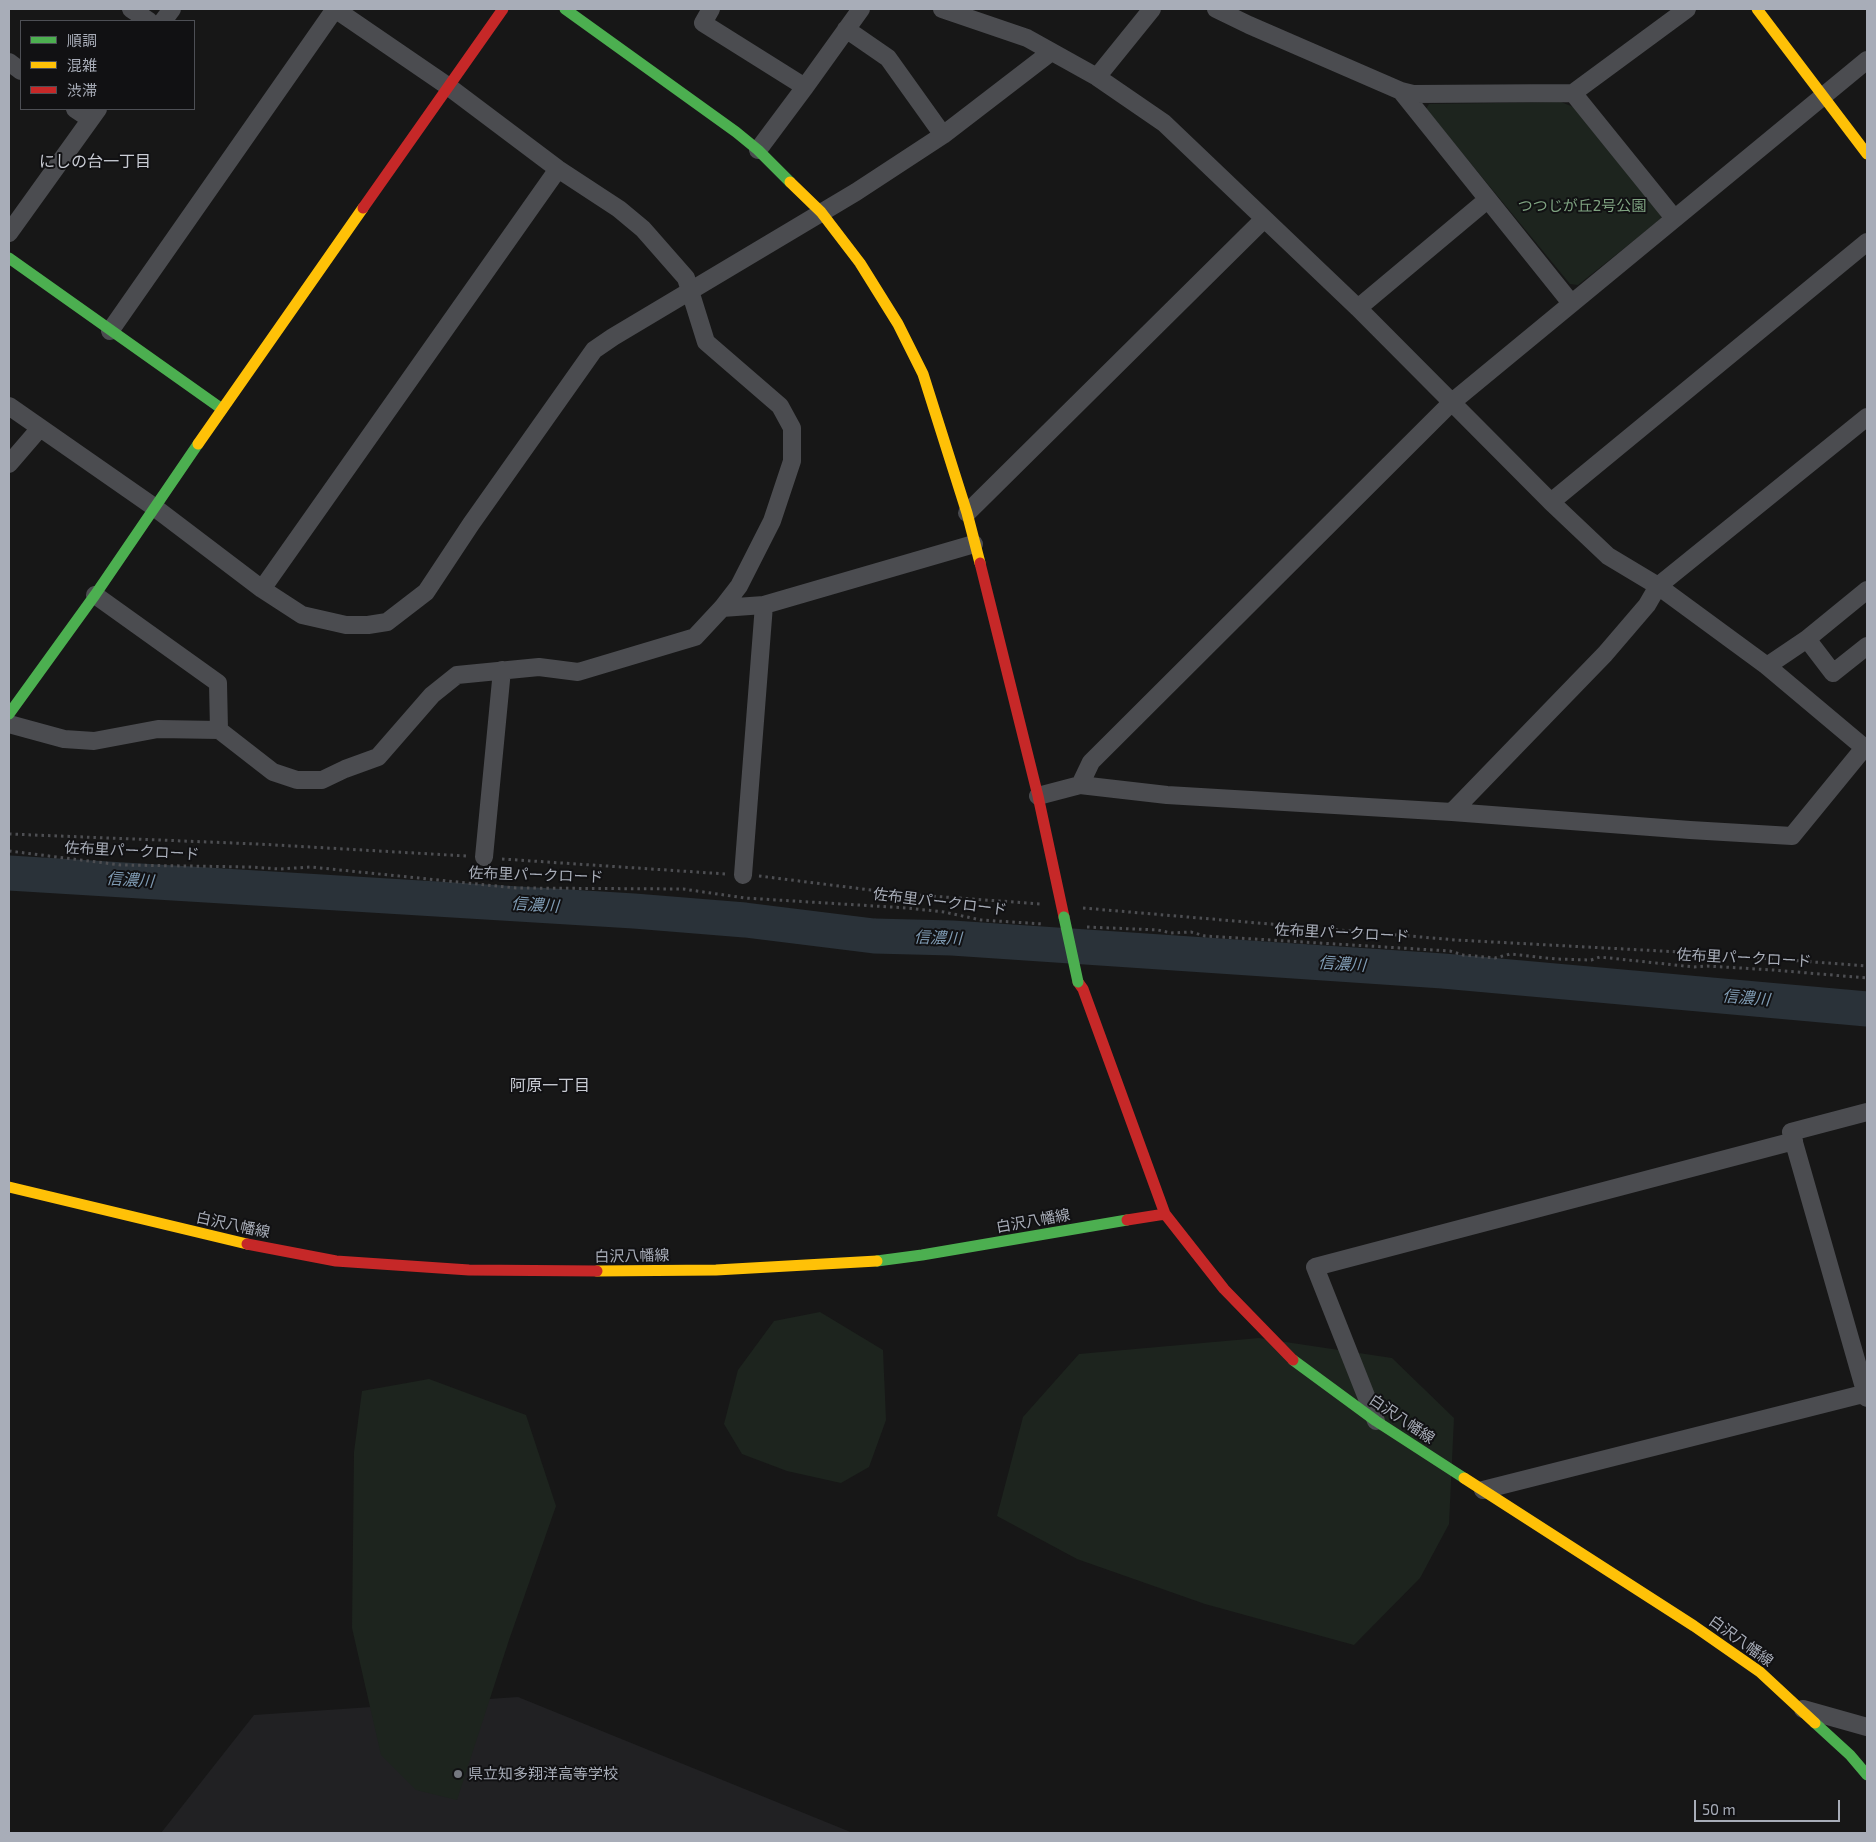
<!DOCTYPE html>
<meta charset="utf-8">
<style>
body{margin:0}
#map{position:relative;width:1876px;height:1842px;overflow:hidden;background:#171717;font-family:"Exo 2","Noto Sans JP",sans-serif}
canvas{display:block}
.frame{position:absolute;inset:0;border:10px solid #a8adb8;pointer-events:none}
.legend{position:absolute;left:20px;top:20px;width:175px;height:90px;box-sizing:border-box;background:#111113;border:1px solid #4d4f55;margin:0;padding:6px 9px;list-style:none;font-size:15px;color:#a8adb8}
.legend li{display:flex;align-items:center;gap:10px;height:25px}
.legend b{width:25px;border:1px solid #4d4f55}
.scale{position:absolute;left:1694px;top:1800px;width:146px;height:22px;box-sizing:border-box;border:2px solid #a8adb8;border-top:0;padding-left:6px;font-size:15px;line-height:18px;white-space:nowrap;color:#a8adb8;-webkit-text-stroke:4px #111113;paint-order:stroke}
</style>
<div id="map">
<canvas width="1876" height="1842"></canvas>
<div class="frame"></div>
<ul class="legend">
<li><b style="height:6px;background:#4caf50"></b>順調</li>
<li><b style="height:6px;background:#ffc107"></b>混雑</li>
<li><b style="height:6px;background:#c62828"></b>渋滞</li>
</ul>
<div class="scale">50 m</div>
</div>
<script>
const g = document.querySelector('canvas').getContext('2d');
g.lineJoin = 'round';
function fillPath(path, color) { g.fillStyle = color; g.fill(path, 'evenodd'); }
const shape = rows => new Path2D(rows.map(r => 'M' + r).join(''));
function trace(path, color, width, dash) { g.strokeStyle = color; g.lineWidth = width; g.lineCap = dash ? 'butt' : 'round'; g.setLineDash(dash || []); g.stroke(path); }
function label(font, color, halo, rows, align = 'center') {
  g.font = font + ' "Exo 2","Noto Sans JP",sans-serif'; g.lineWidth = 4; g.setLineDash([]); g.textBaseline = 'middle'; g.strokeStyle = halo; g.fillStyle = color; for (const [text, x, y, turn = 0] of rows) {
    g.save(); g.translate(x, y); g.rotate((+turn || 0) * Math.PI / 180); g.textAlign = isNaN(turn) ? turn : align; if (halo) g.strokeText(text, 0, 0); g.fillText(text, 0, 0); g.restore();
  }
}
fillPath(shape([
 [518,1697,853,1833,161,1833,254,1715]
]), '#212123');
fillPath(shape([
 [1561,102,1576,108,1660,208,1661,219,1578,285,1570,284,1426,109,1429,104],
 [820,1312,883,1350,886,1420,869,1467,841,1483,787,1471,742,1454,724,1424,738,1370,774,1321],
 [1259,1338,1392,1358,1454,1418,1449,1524,1420,1578,1354,1645,1205,1604,1077,1559,997,1516,1023,1417,1079,1354],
 [429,1379,526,1415,556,1506,509,1640,457,1800,416,1790,381,1755,352,1628,354,1452,362,1391]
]), '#1d241e');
trace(shape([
 [9,873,634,911,745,920,874,936,952,938,1443,971,1867,1009]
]), '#2a3239', 35);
trace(shape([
 [9,834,258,844,466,856],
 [9,851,121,865,250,867,280,869,311,867,516,888,683,889,745,898,907,908,944,912,981,920,1043,924],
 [502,859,726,874],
 [759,876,903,894,1041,904],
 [1083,908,1456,940,1680,952,1867,966],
 [1087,927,1158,930,1171,933,1191,932,1205,936,1450,951,1463,955,1495,958,1510,954,1556,959,1591,960,1600,957,1694,967,1707,966,1773,970,1867,978]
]), '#4d4e52', 3, [2.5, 4]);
trace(shape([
 [131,9,149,21],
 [711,9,703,23,805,87],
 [942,9,1027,38,1097,77,1164,123,1358,308,1551,502,1608,556,1658,586,1767,666,1867,750],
 [1216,9,1249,25,1401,91,1413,94,1573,93,1687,9],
 [163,21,172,9],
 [846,29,888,58,943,135],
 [9,62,21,71],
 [1097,77,1152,9],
 [1401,91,1571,303],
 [1573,93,1674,218],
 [75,109,90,119],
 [758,150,805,87,861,9],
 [9,233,98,109],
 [1358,308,1487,200],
 [110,331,335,9],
 [9,406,154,507,262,589,302,615,346,625,368,625,387,622,426,592,471,524,594,350,613,337,856,192,943,135,1051,52],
 [9,464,40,428],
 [1551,502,1867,242],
 [967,513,1264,219],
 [262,589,558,169],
 [95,595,218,683,219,730],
 [722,608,764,605,974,544],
 [1807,639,1833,673,1867,646],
 [1767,666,1807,639,1867,590],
 [9,724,64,739,94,741,158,729,219,730,273,772,297,780,322,780,345,769,378,757,432,695,457,675,539,667,578,672,695,637,722,608,739,586,772,521,792,461,792,428,780,406,706,342,686,278,643,229,619,209,558,169,449,87,335,9],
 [1080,785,1091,762,1451,403,1867,60],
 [1038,796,1080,785,1167,795,1452,812,1690,830,1792,836,1864,748,1867,747],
 [1452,812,1605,654,1647,605,1658,586,1867,417],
 [484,857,502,670],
 [743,875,764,605],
 [1867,1112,1791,1132,1867,1398],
 [1376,1421,1315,1267,1794,1141],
 [1483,1490,1867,1393],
 [1803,1709,1867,1727]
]), '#4b4c50', 18);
trace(shape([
 [565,9,736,132,758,150,790,182],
 [9,258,222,409],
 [9,714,95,595,198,444],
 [877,1261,922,1255,1127,1220],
 [1293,1360,1376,1421,1464,1478],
 [1815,1723,1850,1755,1867,1775]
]), '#4caf50', 11);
trace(shape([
 [1757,9,1867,154],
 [790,182,821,212,860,263,898,324,923,374,967,513,980,563],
 [198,444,363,208],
 [9,1187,247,1244],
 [597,1271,716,1270,877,1261],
 [1464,1478,1694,1626,1760,1672,1815,1723]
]), '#ffc107', 11);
trace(shape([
 [363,208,503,9],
 [980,563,1038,796,1064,917],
 [1078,982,1083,989,1165,1214],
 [1127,1220,1165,1214,1224,1289,1293,1360],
 [247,1244,336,1261,469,1270,597,1271]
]), '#c62828', 11);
trace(shape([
 [1064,917,1078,982]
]), '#4caf50', 11);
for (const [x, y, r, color] of [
 [458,1774,5,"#757880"]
]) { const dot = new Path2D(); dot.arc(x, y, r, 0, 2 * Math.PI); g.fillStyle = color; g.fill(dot); trace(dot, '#111113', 2); }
label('15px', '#7fa381', '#111113', [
 ["つつじが丘2号公園",1582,206]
]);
label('15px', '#a8adb8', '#111113', [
 ["佐布里パークロード",132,851,3],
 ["佐布里パークロード",536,875,2],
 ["佐布里パークロード",940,902,7],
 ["佐布里パークロード",1342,933,3],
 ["佐布里パークロード",1744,958,3],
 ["白沢八幡線",1033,1221,-10],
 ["白沢八幡線",233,1225,12],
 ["白沢八幡線",632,1256,-1],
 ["白沢八幡線",1402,1419,34],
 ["白沢八幡線",1741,1641,36]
]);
label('15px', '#a8adb8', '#111113', [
 ["県立知多翔洋高等学校",468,1774]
], 'left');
label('16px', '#c9ccd4', '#111113', [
 ["にしの台一丁目",95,162],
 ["阿原一丁目",550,1086]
]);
label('italic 16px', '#7f9bb3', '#111113', [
 ["信濃川",130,880,4],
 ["信濃川",535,905,4],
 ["信濃川",938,938,2],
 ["信濃川",1342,964,4],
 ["信濃川",1746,998,5]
]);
</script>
